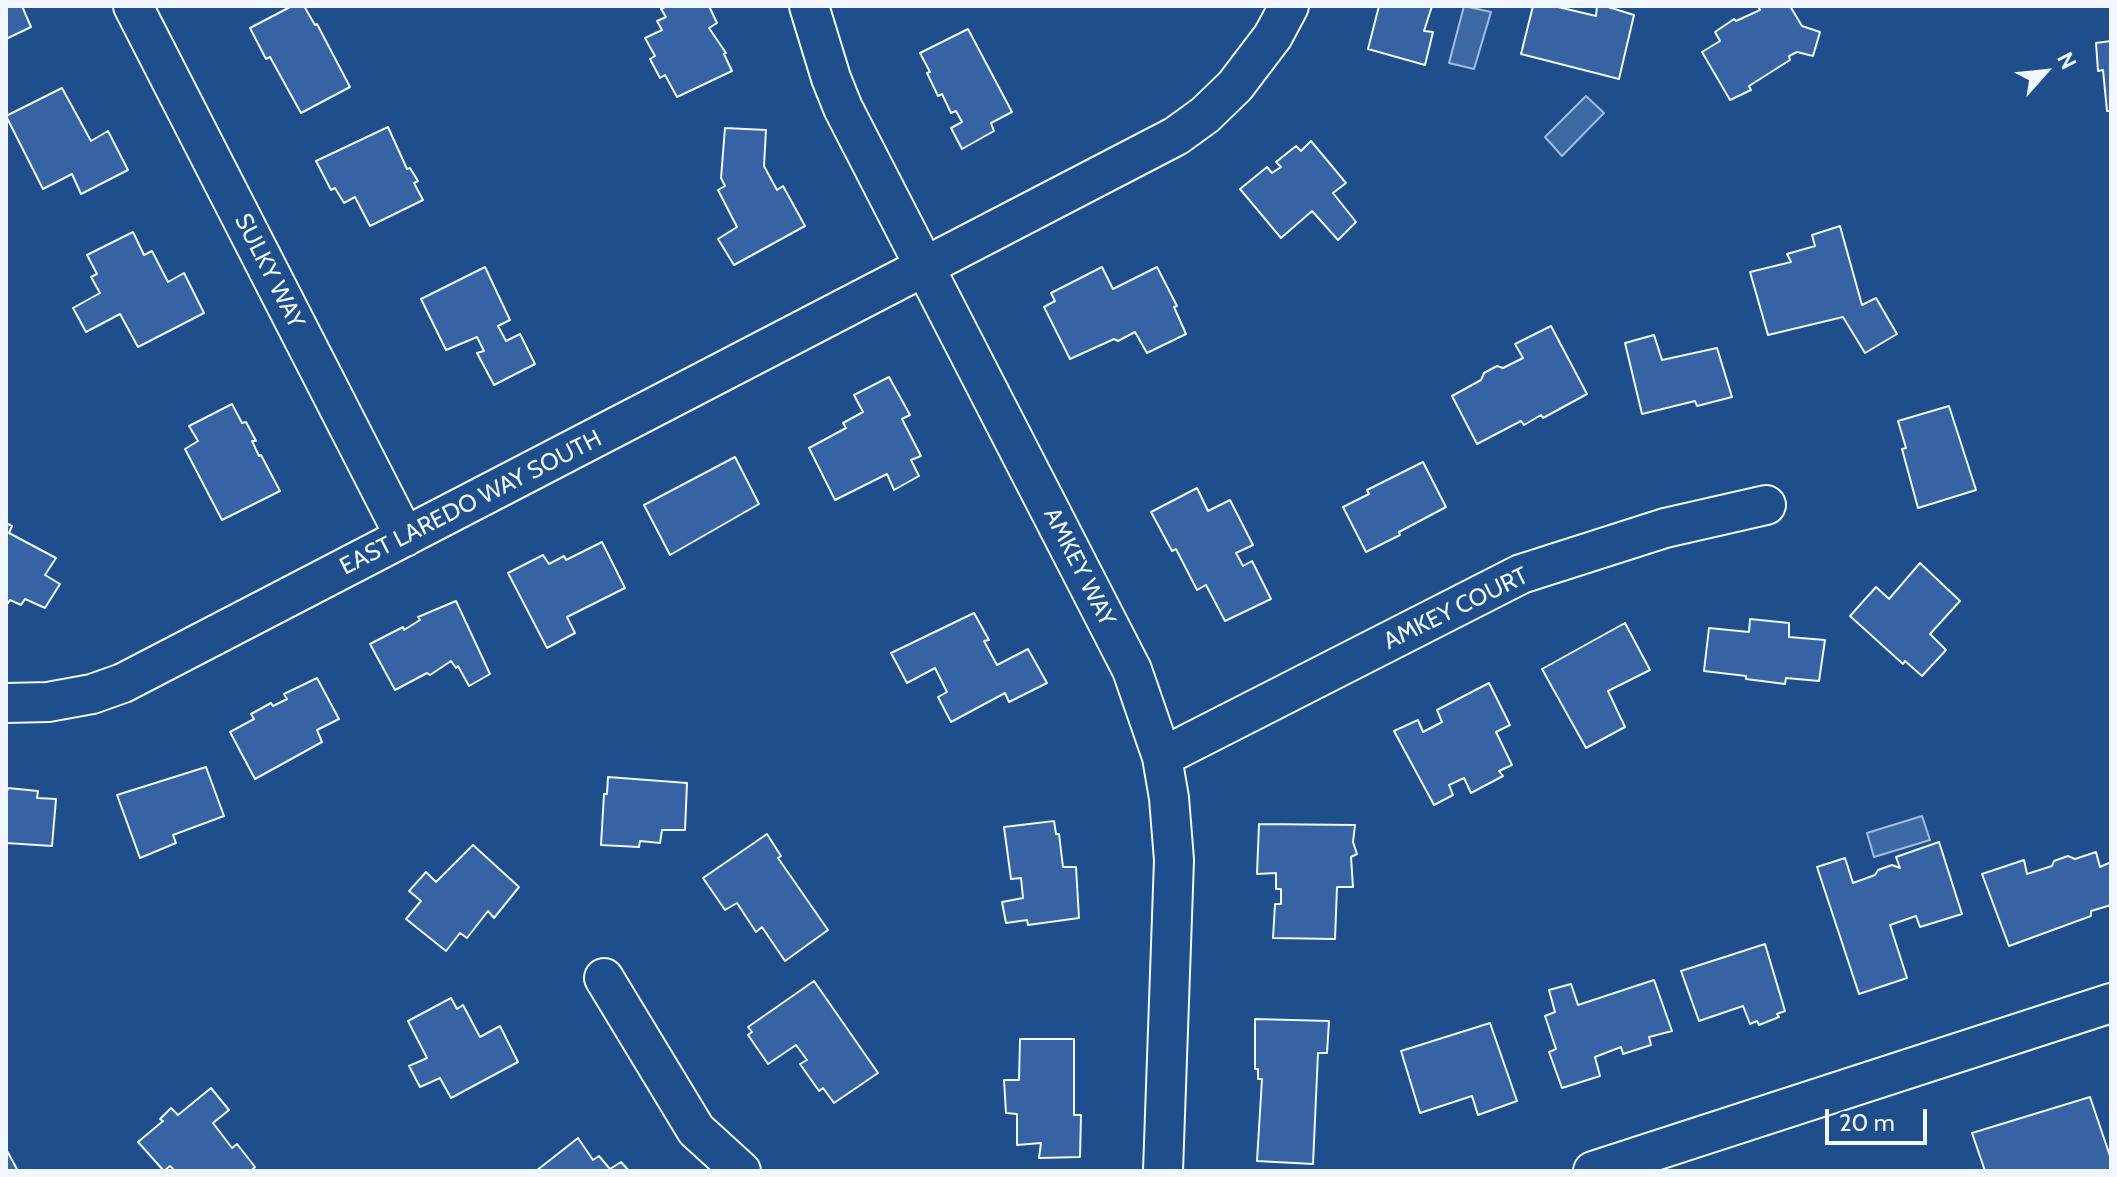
<!DOCTYPE html>
<style>
body{margin:0}
#map{position:relative;width:2117px;height:1177px;overflow:hidden;background:#1f4e8c;font-family:Cabin,sans-serif}
canvas{display:block}
.frame{position:absolute;inset:0;border:8px solid #f2f6ff;pointer-events:none}
.north{position:absolute;left:2005px;top:32px;width:80px;height:80px;-webkit-text-stroke:6px #1f4e8c;paint-order:stroke;rotate:63deg;font-size:22px;font-weight:700;line-height:32px;text-align:center;color:#f2f6ff}
.north::after{content:'';display:block;margin:auto;width:28px;height:36px;background:#f2f6ff;clip-path:polygon(50% 0,100% 100%,50% 72%,0 100%)}
.scale{position:absolute;left:1825px;top:1109px;width:102px;height:36px;box-sizing:border-box;border:4px solid #f2f6ff;border-top:0;padding-left:10px;font-size:24px;line-height:28px;white-space:nowrap;color:#f2f6ff;-webkit-text-stroke:6px #1f4e8c;paint-order:stroke}
</style>
<div id="map">
<canvas width="2117" height="1177"></canvas>
<div class="frame"></div>
<div class="north">N</div>
<div class="scale">20 m</div>
</div>
<script>
const g = document.querySelector('canvas').getContext('2d');
g.lineJoin = 'round';
function fillPath(path, color) { g.fillStyle = color; g.fill(path, 'evenodd'); }
const shape = rows => new Path2D(rows.map(r => 'M' + r).join(''));
function trace(path, color, width, dash) { g.strokeStyle = color; g.lineWidth = width; g.lineCap = dash ? 'butt' : 'round'; g.setLineDash(dash || []); g.stroke(path); }
function label(font, color, halo, rows, align = 'center') {
  g.font = font + ' Cabin,sans-serif'; g.lineWidth = 6; g.setLineDash([]); g.textBaseline = 'middle'; g.strokeStyle = halo; g.fillStyle = color; for (const [text, x, y, turn = 0] of rows) {
    g.save(); g.translate(x, y); g.rotate((+turn || 0) * Math.PI / 180); g.textAlign = isNaN(turn) ? turn : align; if (halo) g.strokeText(text, 0, 0); g.fillText(text, 0, 0); g.restore();
  }
}
const water = shape([
 [1464,6,1491,12,1474,69,1449,63,1464,6],
 [1586,96,1604,113,1562,156,1545,137,1586,96],
 [1922,816,1930,840,1874,857,1867,833,1922,816]
]);
fillPath(water, '#3b69a3');
trace(water, '#a8bbd7', 2);
const building = shape([
 [6,6,22,6,31,27,6,39,6,6],
 [292,6,304,6,315,25,317,24,350,87,301,113,270,57,266,59,250,28,292,6],
 [667,6,709,6,717,23,709,28,726,53,724,54,732,71,677,97,665,75,660,78,650,59,655,56,645,38,662,30,657,21,666,17,661,9,667,6],
 [1379,6,1432,6,1424,31,1433,32,1425,65,1368,49,1379,6],
 [1533,6,1554,6,1596,16,1597,6,1605,6,1634,15,1619,79,1521,54,1533,6],
 [1758,6,1790,6,1802,26,1820,32,1813,56,1797,52,1789,56,1790,60,1749,86,1751,90,1730,100,1702,52,1720,41,1715,32,1734,19,1736,21,1760,10,1758,6],
 [968,29,1012,112,991,123,994,131,962,149,951,128,962,122,956,111,951,113,942,94,938,96,927,73,930,72,920,53,968,29],
 [2111,41,2111,111,2107,111,2103,70,2098,71,2096,43,2111,41],
 [62,88,91,141,108,131,128,170,81,194,72,174,43,189,6,116,62,88],
 [388,127,407,169,410,168,418,181,414,183,423,200,370,226,355,197,344,203,335,188,331,190,316,161,388,127],
 [725,128,766,130,764,166,777,190,783,186,805,226,734,265,718,239,737,227,718,190,725,186,721,178,725,128],
 [1311,141,1346,183,1333,193,1356,222,1338,240,1312,211,1281,238,1240,189,1267,167,1272,173,1281,167,1276,162,1296,146,1301,151,1311,141],
 [1840,226,1862,305,1876,298,1897,334,1865,353,1843,317,1768,335,1750,272,1791,262,1787,254,1815,246,1812,235,1840,226],
 [133,232,144,255,152,251,168,282,184,273,204,313,138,347,120,314,86,332,73,308,100,293,91,277,97,274,87,255,133,232],
 [485,267,510,320,498,326,506,341,520,334,535,364,494,385,477,353,484,351,477,337,446,350,421,299,485,267],
 [1102,267,1113,289,1157,267,1177,306,1174,307,1186,334,1147,353,1135,332,1118,341,1114,339,1070,359,1044,307,1055,301,1051,293,1102,267],
 [1551,326,1587,394,1543,418,1541,415,1524,425,1521,421,1477,444,1452,396,1481,380,1484,373,1497,366,1503,368,1523,358,1515,344,1551,326],
 [1654,335,1662,360,1717,348,1732,397,1697,406,1695,401,1642,414,1625,343,1654,335],
 [889,377,910,415,902,419,921,456,911,460,919,476,894,490,887,474,835,500,809,448,846,428,843,423,863,412,854,395,889,377],
 [232,404,242,423,246,422,256,441,252,441,259,456,261,455,280,491,222,520,185,449,198,441,189,426,232,404],
 [1949,406,1976,490,1918,508,1902,449,1906,448,1898,421,1949,406],
 [735,457,759,504,670,555,644,505,735,457],
 [1423,462,1446,507,1399,532,1400,535,1366,552,1343,507,1369,494,1367,490,1423,462],
 [1197,488,1208,511,1230,500,1253,545,1236,553,1243,566,1252,561,1271,599,1225,621,1206,585,1197,590,1176,549,1172,551,1151,512,1197,488],
 [6,523,12,526,9,533,56,558,45,575,60,584,45,608,25,599,21,605,10,600,6,606,6,523],
 [602,542,625,588,567,617,575,633,547,648,508,573,543,555,549,564,564,556,566,560,602,542],
 [1920,563,1960,601,1930,634,1946,650,1922,676,1905,661,1903,664,1850,616,1876,587,1889,599,1920,563],
 [456,601,490,674,469,686,458,666,456,668,451,661,430,675,427,673,395,690,370,644,403,627,404,630,420,620,418,617,456,601],
 [974,613,989,640,984,641,997,665,1028,649,1047,683,1009,702,1005,693,951,722,938,697,947,692,935,668,907,683,891,653,974,613],
 [1750,619,1789,623,1789,637,1825,640,1819,681,1786,678,1785,684,1746,679,1746,676,1704,671,1709,628,1749,632,1750,619],
 [1625,623,1650,670,1608,691,1625,727,1586,748,1542,669,1625,623],
 [317,678,339,719,317,730,322,742,255,779,230,732,254,719,251,714,271,703,273,706,287,699,284,694,317,678],
 [1489,683,1510,725,1496,732,1512,765,1499,771,1503,776,1471,793,1464,778,1449,785,1453,795,1434,805,1394,731,1418,720,1423,732,1442,722,1437,710,1489,683],
 [206,767,224,816,173,835,176,843,140,858,117,795,206,767],
 [608,777,687,783,685,830,662,830,660,843,640,841,639,847,601,845,604,794,607,794,608,777],
 [8,788,38,791,37,798,56,799,52,846,6,843,6,795,8,788],
 [1054,821,1056,834,1059,834,1063,867,1076,867,1079,918,1028,925,1027,920,1006,923,1002,902,1023,898,1021,878,1011,879,1004,827,1054,821],
 [1259,824,1355,825,1353,842,1357,854,1351,857,1353,887,1337,887,1335,939,1273,938,1275,904,1281,904,1281,889,1276,889,1276,873,1257,874,1259,824],
 [767,834,781,856,778,858,828,930,785,961,762,927,756,932,737,903,725,910,703,878,767,834],
 [1939,842,1962,914,1920,927,1916,916,1890,925,1907,978,1859,994,1817,867,1845,858,1853,883,1875,875,1878,870,1892,865,1900,868,1896,857,1939,842],
 [473,845,519,887,494,918,488,911,467,938,460,933,446,951,406,919,421,901,409,891,426,872,436,882,473,845],
 [2096,852,2100,867,2111,862,2111,905,2091,911,2091,916,2009,946,1982,874,2024,860,2027,874,2052,866,2054,861,2068,856,2075,859,2096,852],
 [1765,944,1785,1011,1777,1014,1779,1017,1759,1025,1757,1021,1750,1024,1743,1006,1699,1021,1681,971,1765,944],
 [1654,980,1672,1031,1649,1037,1651,1045,1623,1054,1621,1047,1595,1057,1600,1076,1562,1088,1549,1052,1556,1049,1545,1016,1555,1012,1549,990,1571,984,1578,1005,1654,980],
 [814,981,878,1073,834,1103,823,1088,819,1091,800,1064,807,1060,796,1045,768,1064,748,1035,752,1032,748,1027,814,981],
 [451,998,457,1009,463,1005,480,1037,500,1026,518,1062,451,1098,440,1078,420,1087,409,1066,427,1058,408,1021,451,998],
 [1255,1019,1329,1021,1327,1053,1318,1053,1313,1164,1257,1161,1262,1079,1258,1079,1258,1069,1255,1069,1255,1019],
 [1490,1023,1517,1101,1478,1115,1472,1096,1420,1113,1401,1051,1490,1023],
 [1020,1039,1074,1039,1074,1115,1081,1115,1080,1157,1039,1158,1041,1143,1017,1145,1017,1114,1006,1113,1004,1080,1019,1080,1020,1039],
 [211,1088,229,1110,213,1123,232,1148,237,1144,255,1167,251,1171,175,1171,170,1166,164,1171,138,1142,163,1121,160,1119,171,1108,178,1115,211,1088],
 [2090,1097,2111,1159,2111,1171,1985,1171,1972,1133,2090,1097],
 [578,1138,593,1160,599,1156,610,1169,621,1162,629,1171,536,1171,578,1138],
 [6,1149,18,1171,6,1171,6,1149]
]);
fillPath(building, '#3563a3');
trace(building, '#f2f6ff', 2);
const minor = shape([
 [133,6,405,537],
 [809,6,831,78,843,108,1132,670,1162,757,1169,798,1174,860,1163,1171],
 [6,703,48,702,92,694,123,683,1176,136,1205,115,1235,86,1273,36,1289,6],
 [1162,757,1521,574,1665,528,1766,505],
 [604,978,696,1130,741,1171],
 [1593,1171,2111,1003]
]);
trace(minor, '#f2f6ff', 42);
trace(minor, '#1f4e8c', 38);
label('24px', '#f2f6ff', '#1f4e8c', [
 ["SULKY WAY",269,271,63],
 ["EAST LAREDO WAY SOUTH",471,503,-27],
 ["AMKEY WAY",1079,567,63],
 ["AMKEY COURT",1456,609,-26]
]);
</script>
